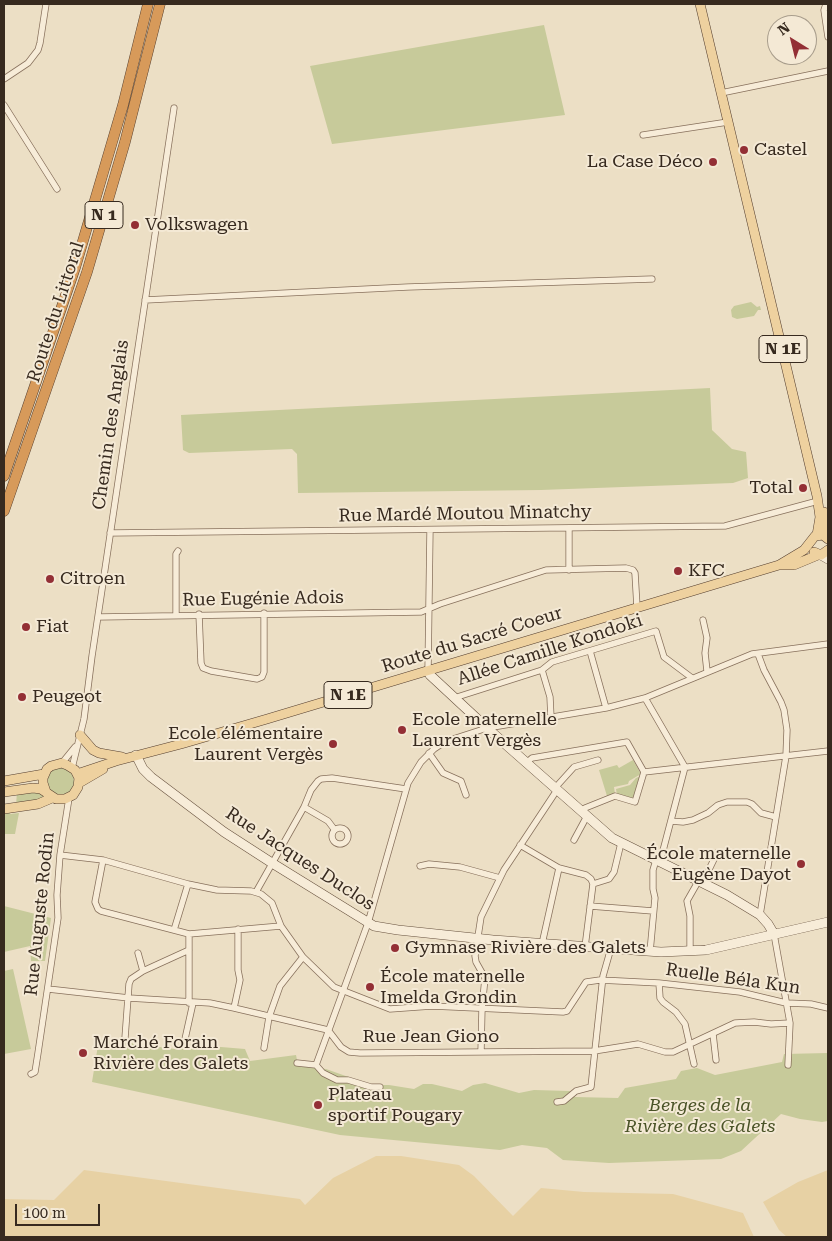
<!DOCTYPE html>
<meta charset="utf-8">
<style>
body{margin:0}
#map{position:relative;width:832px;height:1241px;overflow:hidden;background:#ecdfc5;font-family:"Roboto Serif",serif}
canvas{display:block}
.frame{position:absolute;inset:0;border:5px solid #372a1f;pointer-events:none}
.north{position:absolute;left:767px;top:15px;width:50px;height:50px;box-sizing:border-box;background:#f4e9d5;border:1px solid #a89d8c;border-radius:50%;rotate:324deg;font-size:14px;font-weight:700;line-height:20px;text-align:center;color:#372a1f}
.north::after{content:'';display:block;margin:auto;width:18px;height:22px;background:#932f35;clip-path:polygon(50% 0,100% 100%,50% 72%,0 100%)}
.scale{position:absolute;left:15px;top:1204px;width:85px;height:22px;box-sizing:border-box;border:2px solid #372a1f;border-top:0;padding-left:6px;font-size:15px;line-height:18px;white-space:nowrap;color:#372a1f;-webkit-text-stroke:4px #f4e9d5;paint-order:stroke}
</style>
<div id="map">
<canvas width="832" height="1241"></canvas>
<div class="frame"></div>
<div class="north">N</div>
<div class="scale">100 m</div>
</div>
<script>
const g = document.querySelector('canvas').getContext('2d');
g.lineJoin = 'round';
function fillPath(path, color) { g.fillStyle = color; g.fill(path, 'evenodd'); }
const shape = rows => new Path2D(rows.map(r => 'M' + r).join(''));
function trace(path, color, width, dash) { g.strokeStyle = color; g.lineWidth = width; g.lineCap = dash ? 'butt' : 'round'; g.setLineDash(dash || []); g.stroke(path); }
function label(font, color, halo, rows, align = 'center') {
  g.font = font + ' "Roboto Serif",serif'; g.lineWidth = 4; g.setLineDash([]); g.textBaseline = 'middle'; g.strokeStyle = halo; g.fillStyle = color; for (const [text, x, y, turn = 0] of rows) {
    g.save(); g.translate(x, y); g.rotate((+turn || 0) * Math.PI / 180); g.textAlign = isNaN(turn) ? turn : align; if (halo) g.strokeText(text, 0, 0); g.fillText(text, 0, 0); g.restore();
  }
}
fillPath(shape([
 [544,25,565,115,332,144,310,66],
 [751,302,757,307,760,306,761,310,758,310,754,316,737,319,732,317,731,310,734,306],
 [710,388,712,430,732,449,746,452,748,478,733,483,541,490,298,493,297,454,292,449,189,453,183,450,181,415],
 [633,760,641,774,629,781,628,784,614,787,615,794,607,796,599,770,617,765,619,768],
 '46 782a14 14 0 1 1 28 0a14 14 0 1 1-28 0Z',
 [643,775,637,794,630,800,617,795,616,789,630,785,636,778],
 [36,790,48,798,16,805,17,792],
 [10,810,10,814,19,813,15,834,4,834,4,812],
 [4,906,51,918,45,961,31,961,30,946,4,952],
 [13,969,31,1049,4,1054,4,971],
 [99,1039,175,1049,185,1044,245,1049,250,1061,296,1055,298,1065,326,1069,371,1085,389,1085,414,1089,423,1084,432,1084,462,1091,473,1085,485,1083,519,1093,534,1090,570,1091,575,1097,618,1098,625,1088,676,1079,681,1071,697,1068,715,1075,782,1062,784,1054,828,1053,828,1121,822,1122,800,1119,781,1114,741,1151,721,1159,609,1163,563,1160,547,1148,522,1145,500,1150,340,1135,92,1082]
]), '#c7ca9a');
fillPath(shape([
 [376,1156,401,1156,459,1165,474,1176,513,1216,541,1188,584,1192,673,1194,743,1213,754,1237,4,1237,4,1199,54,1200,84,1170,300,1199,305,1205,333,1178],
 [828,1170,828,1237,787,1237,779,1230,763,1202,798,1182]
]), '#e7d1a4');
const street = shape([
 [826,4,824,10,828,37],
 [4,79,28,63,38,50,40,43,46,4],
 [721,93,828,71],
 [4,105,57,189],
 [643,135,728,122],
 [145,300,408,287,652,279],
 [569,528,569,570],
 [110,533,725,526,818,501],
 [199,614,201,663,203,668,211,671,257,679,262,677,264,672,264,613],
 [176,615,176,554,178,551],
 [98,617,421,612,440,604,546,570,626,568,633,570,635,573,637,607],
 [703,620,707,638,705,653,707,671],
 [590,651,606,708],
 [758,654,764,670,781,702,784,710,787,730,786,756,760,915],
 [542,670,550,697,551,718],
 [428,671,430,530],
 [454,698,542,670,552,662,656,631,664,657,692,678],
 [645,698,685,767,660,862],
 [429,753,443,773,461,781,466,795],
 [62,763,75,747],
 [526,763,532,758,627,742,644,772,635,802,615,796,585,808,581,811],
 [72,768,84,719,92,656,174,108],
 [644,772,828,751],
 [555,788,574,767,598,760],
 [304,807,328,821,334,829],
 [671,821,683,822,693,820,708,813,718,805,727,802,747,802,752,804,761,813,776,817],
 '332 836a8 8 0 1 1 16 0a8 8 0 1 1-16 0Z',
 [574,840,587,816],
 [520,845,559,868,586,875,591,879,593,884],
 [60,855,103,860,188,884,217,890,251,891,261,894,272,903,281,926,303,957,334,987,390,1009,432,1006,563,1012,567,1011,586,982,600,980,659,983,740,992,786,1003,811,1004,828,1008],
 [103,860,95,902,98,909,101,911,189,934,281,926],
 [420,866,429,864,460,867,500,878],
 [703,882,717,853],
 [593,884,609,879,614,872,621,843],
 [256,892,304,807,311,790,318,781,321,779,332,778,406,789],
 [590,906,653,911],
 [174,930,188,884],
 [774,934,790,1023,788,1065],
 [542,944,559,868],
 [585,947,593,884],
 [690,951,690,916,687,901,699,880],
 [650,952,655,898,653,889,653,870,656,860],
 [138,953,143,971],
 [659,983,660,998,663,1002,676,1012,685,1024,694,1064],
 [48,989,129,998,210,1003,234,1008,328,1030,341,1047,349,1052,360,1053,594,1051,638,1044,665,1052,673,1052,735,1023,754,1022,771,1024,790,1023],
 [189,1003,189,934],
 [234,1008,240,980,238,970,238,929],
 [713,1034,716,1060],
 [125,1038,129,984,131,979,143,971,189,950],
 [185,1039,193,1003],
 [264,1048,269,1017,280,986,303,957],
 [481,1052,482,1008,485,978,476,962,475,956,481,917,504,870,557,790],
 [297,1063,316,1065],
 [316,1065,368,923,408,783,421,762,434,749,443,743,456,738,487,728,606,708,645,698,752,654,828,644],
 [316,1065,323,1073,337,1080,348,1080,371,1087,380,1087],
 [31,1074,35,1072,38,1053,58,918,57,895,60,855,69,798],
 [557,1102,564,1101,576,1091,591,1087,603,976,611,948]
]);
const secondary = shape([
 [821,555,828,559],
 [428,671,430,675,487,728,612,838,727,895,760,915,768,924,774,934],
 [136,755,143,769,151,777,224,832,272,863,374,926,398,930,493,940,661,952,706,950,828,922]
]);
const primary = shape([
 [700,4,817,496,820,517,817,535],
 [824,512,826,537],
 [814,552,821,555,828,550],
 [779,565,794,565,818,555],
 [80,735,93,750,99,753,122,757],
 [77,774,116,761,181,744,267,719,779,565,804,550,815,536,823,535,828,539],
 [4,781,44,774],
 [79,783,103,769],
 [4,792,33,788,41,789,56,799,65,799,73,795,78,787,79,778,75,770,67,765,62,763,51,766,47,769,43,778,43,783,46,792],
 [4,809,38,804,52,798]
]);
const highway = shape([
 [4,476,75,268,123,105,148,4],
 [4,511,87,272,125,142,160,4]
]);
trace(street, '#87705c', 7);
trace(secondary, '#68523f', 10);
trace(primary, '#553f30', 10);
trace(highway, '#553f30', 11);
trace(street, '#f7ecd8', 5.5);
trace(secondary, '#f7ecd8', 9);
trace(primary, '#eed19f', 9);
trace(highway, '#d79a5a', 10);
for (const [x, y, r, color] of [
 [744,150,5,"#932f35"],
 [713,162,5,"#932f35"],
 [135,225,5,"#932f35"],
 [803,488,5,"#932f35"],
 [678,571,5,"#932f35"],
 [50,579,5,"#932f35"],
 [26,627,5,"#932f35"],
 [22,697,5,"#932f35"],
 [402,730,5,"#932f35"],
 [333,744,5,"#932f35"],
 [801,864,5,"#932f35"],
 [395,948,5,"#932f35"],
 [370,987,5,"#932f35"],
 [83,1053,5,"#932f35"],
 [318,1105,5,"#932f35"]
]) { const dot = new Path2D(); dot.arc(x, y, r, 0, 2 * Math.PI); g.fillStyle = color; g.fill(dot); trace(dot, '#f4e9d5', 2); }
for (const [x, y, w] of [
 [104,215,38],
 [783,349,48],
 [348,695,48]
]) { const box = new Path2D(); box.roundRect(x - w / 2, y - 13.5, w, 27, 4); g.fillStyle = '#f4e9d5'; g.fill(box); trace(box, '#372a1f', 1); }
label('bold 16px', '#372a1f', null, [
 ["N 1",104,215],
 ["N 1E",783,349],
 ["N 1E",348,695]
]);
label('18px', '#372a1f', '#f4e9d5', [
 ["Castel",754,150],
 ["La Case Déco",703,162,"right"],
 ["Volkswagen",145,225],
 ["Total",793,488,"right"],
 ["KFC",688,571],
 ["Citroen",60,579],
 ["Fiat",36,627],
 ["Peugeot",32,697],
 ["Ecole maternelle",412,720],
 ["Laurent Vergès",412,741],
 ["Ecole élémentaire",323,734,"right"],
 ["Laurent Vergès",323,755,"right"],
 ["École maternelle",791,854,"right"],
 ["Eugène Dayot",791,875,"right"],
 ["Gymnase Rivière des Galets",405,948],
 ["École maternelle",380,977],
 ["Imelda Grondin",380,998],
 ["Marché Forain",93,1043],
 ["Rivière des Galets",93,1064],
 ["Plateau",328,1095],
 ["sportif Pougary",328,1116]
], 'left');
label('18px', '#372a1f', '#f4e9d5', [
 ["Route du Littoral",56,312,-72],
 ["Chemin des Anglais",111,425,-82],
 ["Rue Mardé Moutou Minatchy",465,514,-1],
 ["Rue Eugénie Adois",263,599,-1],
 ["Route du Sacré Coeur",472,640,-17],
 ["Allée Camille Kondoki",550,650,-18],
 ["Rue Jacques Duclos",300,859,33],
 ["Rue Auguste Rodin",40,914,-84],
 ["Ruelle Béla Kun",733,979,8],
 ["Rue Jean Giono",431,1037]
]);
label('italic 18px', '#4a5327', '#f4e9d5', [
 ["Berges de la",700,1106],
 ["Rivière des Galets",700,1127]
]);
</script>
